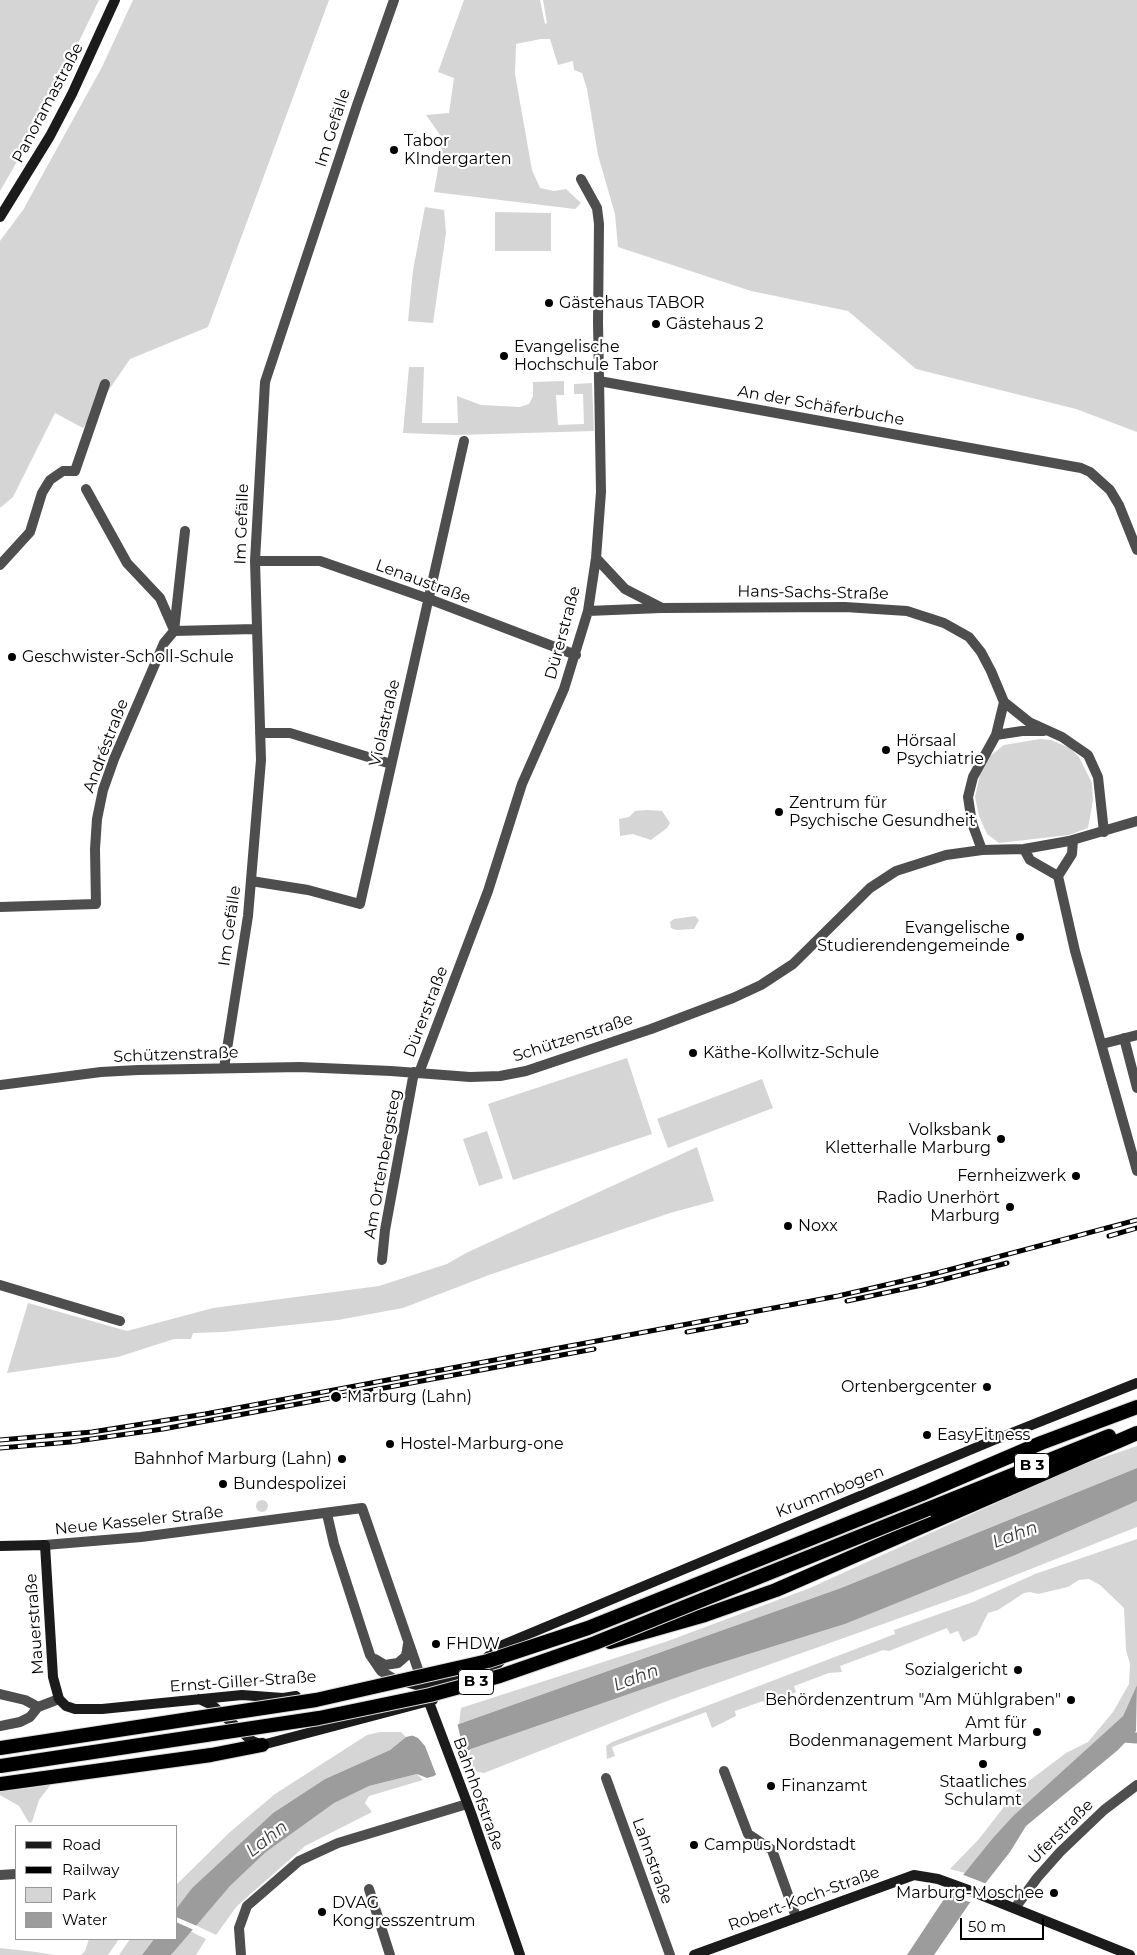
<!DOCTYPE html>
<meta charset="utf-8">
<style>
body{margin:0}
#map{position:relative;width:1137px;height:1955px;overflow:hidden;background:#fff;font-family:Montserrat,sans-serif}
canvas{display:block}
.legend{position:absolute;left:15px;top:1825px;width:162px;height:115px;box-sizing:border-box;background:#fff;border:1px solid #999;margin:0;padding:6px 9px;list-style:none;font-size:15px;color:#000}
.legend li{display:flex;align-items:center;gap:10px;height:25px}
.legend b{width:25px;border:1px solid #999}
.scale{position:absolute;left:960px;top:1918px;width:84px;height:22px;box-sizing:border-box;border:2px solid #000;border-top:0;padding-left:6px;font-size:15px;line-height:18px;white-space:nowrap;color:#000;-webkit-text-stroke:4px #fff;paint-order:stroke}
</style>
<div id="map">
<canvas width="1137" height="1955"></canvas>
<ul class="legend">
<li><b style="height:6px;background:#1b1b1b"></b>Road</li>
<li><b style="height:6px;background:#000"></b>Railway</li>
<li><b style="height:14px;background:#d5d5d5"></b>Park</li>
<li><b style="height:14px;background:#9c9c9c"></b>Water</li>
</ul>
<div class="scale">50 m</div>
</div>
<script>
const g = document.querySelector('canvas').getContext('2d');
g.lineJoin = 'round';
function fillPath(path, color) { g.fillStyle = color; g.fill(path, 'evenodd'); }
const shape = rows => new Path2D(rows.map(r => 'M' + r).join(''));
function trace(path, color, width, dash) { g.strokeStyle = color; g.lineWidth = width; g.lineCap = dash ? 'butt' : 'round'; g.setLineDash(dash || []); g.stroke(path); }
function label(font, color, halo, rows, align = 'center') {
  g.font = font + ' Montserrat,sans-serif'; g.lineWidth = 4.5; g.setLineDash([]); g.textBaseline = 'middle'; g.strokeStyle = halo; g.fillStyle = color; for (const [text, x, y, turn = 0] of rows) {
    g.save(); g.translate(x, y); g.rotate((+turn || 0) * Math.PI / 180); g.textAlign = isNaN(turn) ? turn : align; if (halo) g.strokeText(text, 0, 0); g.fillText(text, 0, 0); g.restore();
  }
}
fillPath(shape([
 [0,0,99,0,40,122,0,191],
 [133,0,329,0,208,327,130,359,83,428,55,413,13,497,0,508,0,241,23,210,102,67],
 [464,0,540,0,545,24,547,23,543,0,1137,0,1137,432,1076,409,916,369,848,311,751,291,618,247,615,214,598,155,587,89,582,73,574,70,573,61,558,65,550,39,541,39,516,44,515,74,532,170,540,188,554,191,566,189,581,203,575,209,434,192,443,139,426,115,449,113,454,78,438,72],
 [425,207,444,210,446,233,433,323,408,321,413,270],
 [495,212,551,213,551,251,495,251],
 [409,367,424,367,422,423,458,423,457,396,481,405,520,407,529,404,533,396,533,382,564,381,564,395,556,395,558,425,584,424,583,394,574,394,574,384,592,383,594,431,457,435,403,433],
 [1040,739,1051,740,1070,748,1079,757,1092,783,1093,800,1088,828,1069,835,999,843,987,834,979,816,975,797,981,770,990,756,1004,745],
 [647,810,662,811,670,823,667,828,651,840,633,834,620,836,619,819,629,817,635,811],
 [695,916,699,920,694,929,676,930,671,928,670,922,674,919],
 [627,1058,652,1134,513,1180,488,1104],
 [762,1079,773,1108,668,1148,657,1119],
 [487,1131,503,1178,479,1186,463,1139],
 [697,1147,714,1201,670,1213,489,1275,403,1308,338,1320,224,1332,193,1333,191,1339,174,1339,118,1357,7,1373,28,1303,127,1331,213,1308,379,1286,447,1264,466,1253],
 [1137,1446,1137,1468,841,1588,459,1724,461,1708,665,1642,810,1588,1075,1467],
 '256 1506a6 6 0 1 1 12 0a6 6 0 1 1-12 0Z',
 [1137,1501,1137,1527,970,1593,667,1701,484,1773,475,1771,471,1765,468,1757,471,1749,701,1669,845,1624],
 [1137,1539,1137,1685,1123,1716,1014,1815,965,1873,950,1869,979,1839,1017,1790,1066,1753,1088,1742,1113,1712,1129,1684,1130,1664,1126,1650,1124,1608,1100,1585,1089,1579,1079,1580,1068,1587,1038,1594,1030,1592,1024,1593,998,1610,988,1613,977,1635,963,1642,958,1631,950,1634,947,1628,889,1651,883,1650,840,1666,842,1672,829,1673,794,1686,796,1692,765,1704,763,1701,735,1711,736,1716,712,1728,706,1712,612,1747,615,1756,607,1759,606,1746,612,1742,895,1634,894,1630,973,1602,1035,1574],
 [380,1732,401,1732,406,1737,390,1750,325,1779,273,1813,192,1888,176,1909,176,1885,230,1832,275,1794,367,1735],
 [417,1774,423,1780,369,1796,365,1803,372,1812,305,1846,237,1906,216,1935,195,1925,230,1886,266,1852,333,1803,369,1786],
 [52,1783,39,1800,32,1822,29,1823,19,1806,0,1795,0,1791],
 [190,1931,206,1939,196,1955,171,1955],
 [89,1939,119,1939,108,1955,81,1955,85,1951],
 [130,1939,154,1939,142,1955,119,1955],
 [0,1948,36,1952,54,1955,0,1955]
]), '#d5d5d5');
fillPath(shape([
 [1137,1468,1137,1501,1015,1555,845,1624,701,1669,471,1749,434,1776,427,1778,417,1774,369,1786,334,1803,266,1852,230,1886,171,1955,142,1955,154,1939,176,1939,176,1909,192,1888,273,1813,325,1779,390,1750,406,1737,459,1724,841,1588],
 [1137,1685,1136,1731,1118,1750,1026,1826,1010,1852,969,1904,934,1955,907,1955,946,1896,993,1838,1014,1815,1123,1716]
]), '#9c9c9c');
fillPath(shape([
 [457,1722,465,1757,437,1777,425,1746,418,1738,409,1734],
 [961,1874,987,1884,972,1903,946,1893],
 [176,1917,197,1926,194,1930,176,1922]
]), '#fff');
trace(shape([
 [1124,1737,1136,1738]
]), '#9c9c9c', 11);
const trunk = shape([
 [922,1494,1041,1443,1137,1407],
 [928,1509,1109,1436],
 [610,1642,705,1615,776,1590,1137,1433],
 [0,1748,190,1719],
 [0,1784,211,1755,262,1745]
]);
trace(trunk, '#dbdbdb', 16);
trace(shape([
 [599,381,1081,468,1090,472,1110,490,1119,505,1137,550],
 [86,489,127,563,160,598,174,630],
 [596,558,625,589,660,607],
 [255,561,320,561,429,599,576,655],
 [0,565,30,532,42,493,50,480,63,471,75,471,105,384],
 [588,611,661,608,845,607,907,611,944,623,969,637,981,652,991,671,1004,702,1029,722,1062,737,1088,755,1098,777,1104,832],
 [174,631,255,629],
 [260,733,290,733,391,764],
 [996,735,1022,731,1044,731],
 [1073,840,1072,854,1058,876,1075,951,1137,1171],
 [1024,849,1030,860,1058,876],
 [982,850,972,823,968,797,973,777,996,735,1004,702],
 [251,881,308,890,360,904,464,441],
 [0,907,96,904,95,849,97,819,103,790,114,759,164,643,174,631,185,531],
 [1124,1038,1137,1088],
 [1102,1044,1137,1035],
 [224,1068,248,916,261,760,255,561,265,382,357,105,394,0],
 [419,1073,488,891,522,784,564,689,588,611,596,558,601,492,598,322,599,224,597,208,581,179],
 [0,1085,101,1072,138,1070,300,1067,391,1071,470,1077,500,1076,526,1071,651,1029,733,998,761,985,793,964,870,888,896,871,946,855,982,850,1024,849,1069,841,1137,821],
 [382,1260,385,1230,414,1072],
 [0,1285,120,1321],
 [327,1514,334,1544,370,1655,381,1671,394,1679],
 [45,1545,141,1537,362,1508,422,1681],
 [375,1659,385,1665,398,1663,406,1656,408,1644],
 [0,1694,25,1700,38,1707],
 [0,1726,20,1722,30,1717,38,1707,59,1699],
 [724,1771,748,1834,772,1850,796,1917],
 [606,1778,670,1955],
 [0,1875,16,1874],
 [369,1889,390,1955],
 [1015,1908,1037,1878,1060,1852,1104,1810,1137,1785],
 [241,1955,239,1928,247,1906,299,1861,338,1843,467,1804]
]), '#4e4e4e', 10);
trace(shape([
 [0,217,50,136,72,94,115,0],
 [0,1546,45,1545,53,1677,59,1699,66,1706,75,1709,102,1709,242,1695,283,1698,296,1696],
 [483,1679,506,1655],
 [401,1681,424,1687,468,1674,500,1646,994,1440,1137,1383],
 [427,1697,471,1813,520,1955],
 [199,1699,212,1705,252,1741,262,1745,433,1700],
 [694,1955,914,1875,938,1879,971,1891,1130,1955]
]), '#1b1b1b', 10);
trace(trunk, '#000', 14);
const rail = shape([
 [1109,1236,1137,1228],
 [847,1301,922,1285,1007,1263],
 [687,1332,746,1321],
 [0,1440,92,1432,205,1414,838,1296,937,1273,1137,1220],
 [0,1448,70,1442,163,1429,594,1349]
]);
trace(rail, '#000', 5);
trace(rail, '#fff', 3, [9]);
const trunkBridge = shape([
 [190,1719,316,1700,488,1661,588,1628,922,1494],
 [0,1766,319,1718,430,1695,500,1676,595,1643,928,1509]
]);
trace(trunkBridge, '#dbdbdb', 16, []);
trace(trunkBridge, '#000', 14);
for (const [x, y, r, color] of [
 [394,150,5,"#000"],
 [549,303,5,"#000"],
 [656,324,5,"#000"],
 [504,356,5,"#000"],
 [12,657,5,"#000"],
 [886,750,5,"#000"],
 [779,812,5,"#000"],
 [1020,937,5,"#000"],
 [693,1053,5,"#000"],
 [1001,1139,5,"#000"],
 [1076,1176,5,"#000"],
 [1010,1207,5,"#000"],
 [788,1226,5,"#000"],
 [987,1387,5,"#000"],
 [336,1397,6,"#000"],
 [927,1435,5,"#000"],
 [390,1444,5,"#000"],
 [342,1459,5,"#000"],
 [223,1484,5,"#000"],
 [436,1644,5,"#000"],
 [1018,1670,5,"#000"],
 [1071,1700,5,"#000"],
 [1037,1732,5,"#000"],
 [983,1764,5,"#000"],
 [771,1786,5,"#000"],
 [694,1845,5,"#000"],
 [1054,1893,5,"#000"],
 [322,1912,5,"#000"]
]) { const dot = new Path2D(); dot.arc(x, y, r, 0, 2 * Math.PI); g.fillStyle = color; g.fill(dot); trace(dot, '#fff', 2); }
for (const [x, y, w] of [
 [1032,1466,35],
 [476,1682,35]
]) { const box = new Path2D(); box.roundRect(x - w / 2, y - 12.5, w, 25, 4); g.fillStyle = '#fff'; g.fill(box); trace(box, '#000', 1); }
label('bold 15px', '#000', null, [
 ["B 3",1032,1466],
 ["B 3",476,1682]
]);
label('16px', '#000', '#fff', [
 ["Panoramastraße",48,103,-62],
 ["Im Gefälle",333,128,-72],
 ["An der Schäferbuche",821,406,10],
 ["Im Gefälle",242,524,-88],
 ["Lenaustraße",423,582,20],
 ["Hans-Sachs-Straße",813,593,1],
 ["Dürerstraße",563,633,-75],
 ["Violastraße",385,723,-77],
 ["Andréstraße",106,746,-69],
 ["Im Gefälle",230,926,-82],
 ["Dürerstraße",426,1012,-69],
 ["Schützenstraße",573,1038,-18],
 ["Schützenstraße",176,1055,-2],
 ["Am Ortenbergsteg",383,1164,-80],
 ["Krummbogen",830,1492,-22],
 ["Neue Kasseler Straße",139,1521,-6],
 ["Mauerstraße",35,1624,-94],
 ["Ernst-Giller-Straße",243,1682,-4],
 ["Bahnhofstraße",478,1794,70],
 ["Uferstraße",1061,1832,-45],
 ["Lahnstraße",652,1861,70],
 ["Robert-Koch-Straße",804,1899,-20]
]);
label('16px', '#000', '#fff', [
 ["Tabor",404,141],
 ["KIndergarten",404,159],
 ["Gästehaus TABOR",559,303],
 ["Gästehaus 2",666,324],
 ["Evangelische",514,347],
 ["Hochschule Tabor",514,365],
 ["Geschwister-Scholl-Schule",22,657],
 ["Hörsaal",896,741],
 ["Psychiatrie",896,759],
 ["Zentrum für",789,803],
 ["Psychische Gesundheit",789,821],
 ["Evangelische",1010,928,"right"],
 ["Studierendengemeinde",1010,946,"right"],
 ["Käthe-Kollwitz-Schule",703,1053],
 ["Volksbank",991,1130,"right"],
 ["Kletterhalle Marburg",991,1148,"right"],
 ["Fernheizwerk",1066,1176,"right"],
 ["Radio Unerhört",1000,1198,"right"],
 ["Marburg",1000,1216,"right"],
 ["Noxx",798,1226],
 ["Ortenbergcenter",977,1387,"right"],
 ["Marburg (Lahn)",347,1397],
 ["EasyFitness",937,1435],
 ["Hostel-Marburg-one",400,1444],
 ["Bahnhof Marburg (Lahn)",332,1459,"right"],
 ["Bundespolizei",233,1484],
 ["FHDW",446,1644],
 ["Sozialgericht",1008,1670,"right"],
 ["Behördenzentrum \"Am Mühlgraben\"",1061,1700,"right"],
 ["Amt für",1027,1723,"right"],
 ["Bodenmanagement Marburg",1027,1741,"right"],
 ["Staatliches",983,1782,"center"],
 ["Schulamt",983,1800,"center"],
 ["Finanzamt",781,1786],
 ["Campus Nordstadt",704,1845],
 ["Marburg-Moschee",1044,1893,"right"],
 ["DVAG",332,1903],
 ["Kongresszentrum",332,1921]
], 'left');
label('italic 18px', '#3d3d3d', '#fff', [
 ["Lahn",1015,1535,-21],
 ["Lahn",636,1678,-21],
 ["Lahn",267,1839,-38]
]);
</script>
